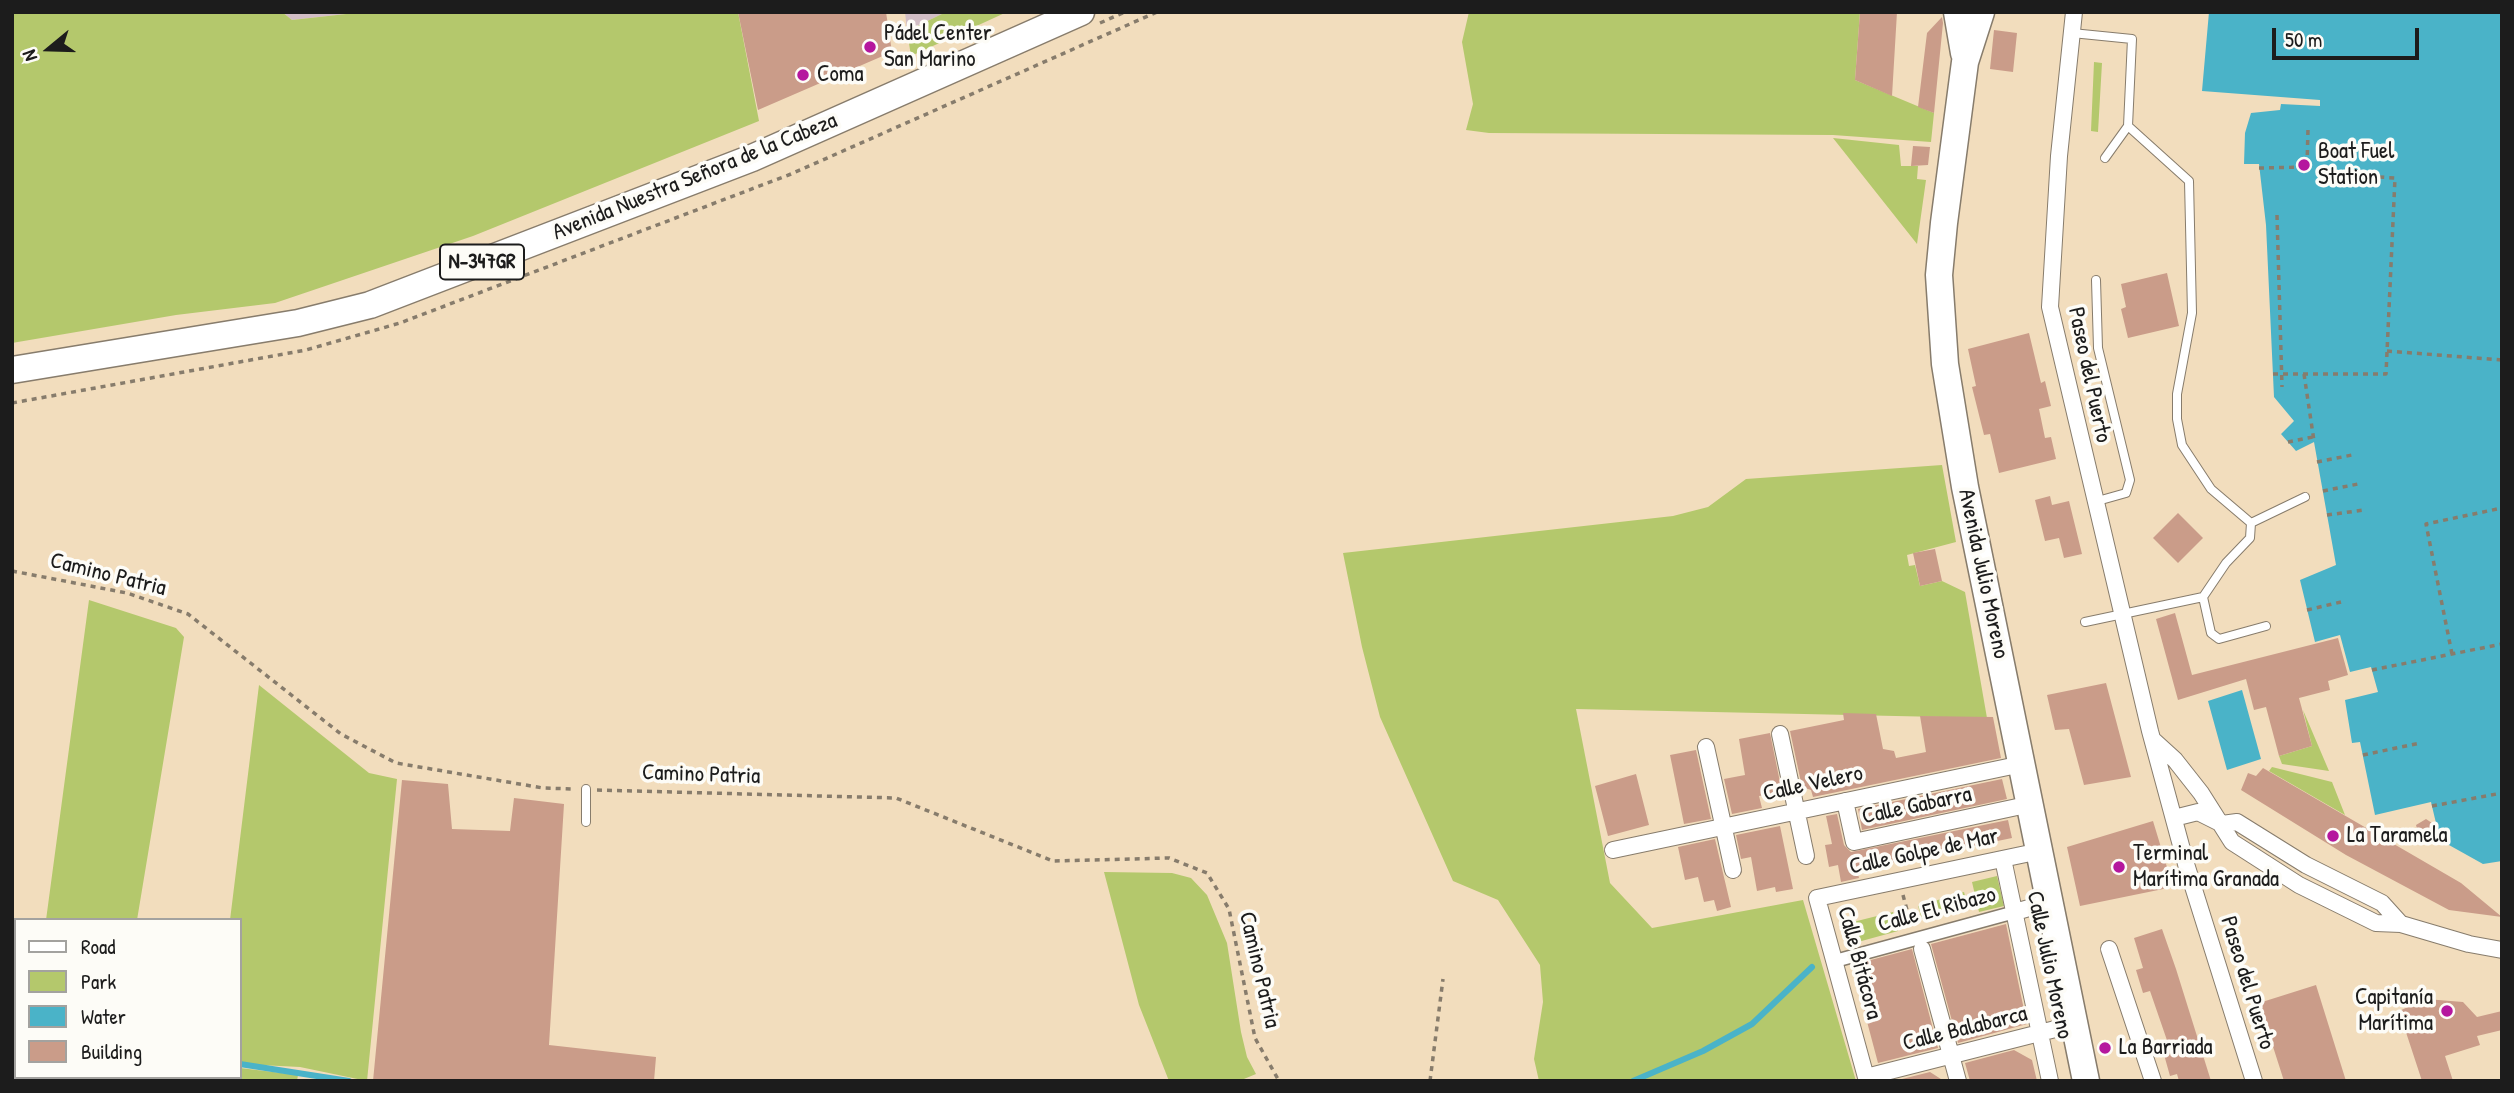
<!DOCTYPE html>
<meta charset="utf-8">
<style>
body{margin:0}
#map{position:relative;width:2514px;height:1093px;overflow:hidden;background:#f2ddbd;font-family:"Patrick Hand",sans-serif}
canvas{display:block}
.frame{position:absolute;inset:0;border:14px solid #1c1c1c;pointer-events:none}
.legend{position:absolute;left:14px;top:918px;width:228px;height:161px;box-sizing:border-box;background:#fdfcf7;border:2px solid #a3a29f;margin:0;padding:9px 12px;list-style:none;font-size:21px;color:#1c1c1c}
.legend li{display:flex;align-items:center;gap:14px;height:35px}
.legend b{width:35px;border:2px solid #a3a29f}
.north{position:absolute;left:14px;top:14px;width:70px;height:70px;-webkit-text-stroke:5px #fdfcf7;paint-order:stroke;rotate:251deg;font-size:19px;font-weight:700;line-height:28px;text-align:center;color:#1c1c1c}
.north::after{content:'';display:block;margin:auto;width:24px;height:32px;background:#1c1c1c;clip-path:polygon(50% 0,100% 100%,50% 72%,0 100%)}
.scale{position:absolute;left:2272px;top:28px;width:147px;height:32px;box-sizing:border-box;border:4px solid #1c1c1c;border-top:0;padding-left:9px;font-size:21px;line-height:24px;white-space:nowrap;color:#1c1c1c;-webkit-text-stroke:5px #fdfcf7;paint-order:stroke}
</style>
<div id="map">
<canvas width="2514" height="1093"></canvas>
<div class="frame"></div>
<ul class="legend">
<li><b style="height:9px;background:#fff"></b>Road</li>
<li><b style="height:19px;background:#b4c86c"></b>Park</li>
<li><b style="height:19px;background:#4ab3c8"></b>Water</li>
<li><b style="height:19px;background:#ca9c89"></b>Building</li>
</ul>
<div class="north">N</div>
<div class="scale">50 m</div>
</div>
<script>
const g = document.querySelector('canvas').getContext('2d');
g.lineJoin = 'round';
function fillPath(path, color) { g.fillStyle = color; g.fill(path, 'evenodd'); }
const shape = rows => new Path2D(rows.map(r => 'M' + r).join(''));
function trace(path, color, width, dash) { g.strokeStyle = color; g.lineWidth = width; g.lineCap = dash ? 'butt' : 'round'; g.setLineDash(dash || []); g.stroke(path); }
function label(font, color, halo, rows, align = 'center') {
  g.font = font + ' "Patrick Hand",sans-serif'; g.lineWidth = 7; g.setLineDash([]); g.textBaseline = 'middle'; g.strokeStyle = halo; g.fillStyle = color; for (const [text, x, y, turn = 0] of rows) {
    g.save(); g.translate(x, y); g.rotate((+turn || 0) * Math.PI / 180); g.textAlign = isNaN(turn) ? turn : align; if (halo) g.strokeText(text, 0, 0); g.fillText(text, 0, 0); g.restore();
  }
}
fillPath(shape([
 [282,12,364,12,292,20],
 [905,12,946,12,907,31]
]), '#d2bec5');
fillPath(shape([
 [12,12,282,12,292,20,364,12,738,12,759,121,473,236,275,303,176,315,12,343],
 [946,12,1007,12,911,56,907,31],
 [1469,12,1860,12,1855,80,1934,113,1931,142,1833,135,1489,133,1466,130,1473,104,1462,42],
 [2094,62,2102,63,2098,132,2091,131],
 [1833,138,1899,145,1901,166,1918,166,1917,179,1926,180,1917,244],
 [1942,465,1956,542,1907,555,1909,566,1915,565,1920,586,1942,581,1965,592,1987,718,1576,709,1610,883,1652,928,1803,900,1856,1081,1539,1081,1534,1059,1543,1002,1540,965,1498,900,1453,881,1380,717,1362,647,1343,553,1673,516,1708,507,1746,479],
 [89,600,176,628,184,637,137,920,46,920],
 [259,685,369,773,397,779,367,1081,300,1067,240,1064,240,920,230,920],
 [2303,710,2329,771,2282,764,2279,756,2312,746],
 [2272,767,2332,782,2345,815,2269,771],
 [1104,872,1172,873,1191,878,1207,895,1227,943,1241,1032,1247,1057,1256,1074,1239,1081,1169,1081,1139,1005],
 [1997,876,2004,906,1979,912,1972,882],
 [1964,892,1967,903,1958,905,1959,909,1922,919,1918,906],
 [1893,912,1898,931,1858,942,1853,922],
 [240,1068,298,1075,297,1081,45,1081,45,1077,240,1077]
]), '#b4c86c');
fillPath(shape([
 [2209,12,2502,12,2502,861,2483,864,2440,840,2431,802,2375,815,2360,742,2352,743,2345,700,2378,692,2371,667,2350,672,2340,635,2315,642,2300,580,2336,565,2314,442,2296,451,2281,434,2294,421,2274,397,2266,225,2259,164,2244,164,2245,133,2251,113,2280,110,2281,104,2320,106,2320,100,2202,91],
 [2242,690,2261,759,2227,770,2208,701]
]), '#4ab3c8');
trace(shape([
 [12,1034,16,1036],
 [240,1064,349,1081],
 [1633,1081,1703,1051,1752,1024,1812,967]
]), '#4ab3c8', 6);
fillPath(shape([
 [738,12,886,12,892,52,758,110],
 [1860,12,1897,12,1892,96,1855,80],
 [1942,17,1943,23,1934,113,1918,107,1927,33],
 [1994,30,2017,33,2013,72,1990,69],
 [1913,146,1930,147,1928,165,1911,166],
 [2167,273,2179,326,2128,338,2121,309,2126,307,2121,284],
 [2029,333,2041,383,2045,381,2051,406,2039,409,2045,438,2051,437,2056,459,1999,473,1990,434,1984,435,1972,387,1976,386,1968,349],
 [2050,496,2052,505,2069,501,2082,554,2064,558,2059,538,2045,541,2035,500],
 [2178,513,2203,538,2178,563,2153,538],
 [1935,549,1942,581,1920,586,1913,553],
 [2175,613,2192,675,2338,638,2348,675,2328,681,2330,690,2299,698,2312,746,2279,756,2266,707,2254,710,2246,679,2178,700,2156,619],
 [2106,683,2131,777,2084,785,2069,729,2055,730,2047,695],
 [1843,713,1876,714,1883,749,1894,751,1896,758,1926,752,1920,716,1993,717,2001,758,1813,797,1811,790,1802,787,1790,731,1844,720],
 [1770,733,1782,792,1759,796,1762,808,1732,814,1724,779,1745,775,1739,739],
 [1696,750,1711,819,1684,824,1670,755],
 [2263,768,2461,883,2502,917,2449,910,2346,855,2241,790,2248,773,2256,776],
 [1636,774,1649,825,1608,836,1595,786],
 [2002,779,2007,799,1862,830,1858,809],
 [402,780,448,784,452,829,510,831,514,798,564,804,549,1045,656,1057,654,1081,373,1081],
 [1837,814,1844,845,1851,852,2008,820,2012,838,1857,870,1859,878,1841,882,1838,865,1829,867,1825,845,1832,844,1826,816],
 [2426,819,2432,823,2431,832,2419,836,2416,825],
 [2153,821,2173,887,2080,906,2067,847],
 [1780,826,1793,889,1776,892,1775,887,1757,891,1751,857,1741,859,1736,835],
 [1715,839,1731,907,1717,911,1714,900,1704,902,1698,877,1685,880,1678,847],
 [2006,924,2027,1024,1958,1043,1931,944],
 [2162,929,2176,969,2211,1081,2179,1081,2177,1074,2170,1076,2163,1051,2170,1049,2150,991,2143,993,2139,980,2136,970,2143,968,2134,938],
 [1912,949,1938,1048,1878,1063,1852,965],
 [2316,985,2346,1081,2284,1081,2259,1003],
 [2426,999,2463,1002,2477,1017,2502,1011,2502,1030,2477,1036,2480,1045,2445,1056,2453,1081,2422,1081,2399,1011],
 [2014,1050,2032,1060,2037,1081,1970,1081,1965,1063],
 [1930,1072,1944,1081,1894,1081]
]), '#ca9c89');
const service = shape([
 [2072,33,2132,39,2128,126,2105,158],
 [2128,126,2189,181,2192,313,2177,394,2177,419,2182,445,2211,489,2251,523,2250,538,2226,563,2203,597],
 [2094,502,2126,493,2130,480,2098,348,2096,280],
 [2251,523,2305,497],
 [2085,622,2203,597,2211,633,2219,639,2266,626],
 [586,822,586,789]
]);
const pedestrian = shape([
 [1835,961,2015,912]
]);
const minor = shape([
 [2074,12,2059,156,2050,307,2150,731,2186,864,2254,1081],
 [1780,734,1806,856],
 [2153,740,2175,760,2201,793,2232,842,2299,885,2376,923,2401,924,2469,944,2502,950],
 [1706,747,1733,870],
 [1845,801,1854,842,2031,804],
 [2174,818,2198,812,2222,824,2237,822,2306,865,2382,903,2401,924],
 [1613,850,2022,764],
 [2003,859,2050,1081],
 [2015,912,2050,902],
 [1922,949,1958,1081],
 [2109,949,2153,1081],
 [1866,1077,2075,1024],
 [1867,1081,1817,898,2040,851]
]);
const trunk = shape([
 [1957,12,1964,53],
 [1981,12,1965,62,1944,223,1939,275,1945,364,1965,487,2086,1081],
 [12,370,298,323,370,305,752,158,1081,12]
]);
trace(service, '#877c6c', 10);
trace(pedestrian, '#877c6c', 15);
trace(minor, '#877c6c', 18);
trace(trunk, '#877c6c', 29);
trace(shape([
 [1100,23,1125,12],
 [2259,168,2307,167,2308,129],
 [2277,215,2282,387],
 [2387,351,2502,360],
 [2273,374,2386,374,2395,178,2361,176],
 [2304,374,2314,441],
 [12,403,306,350,400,323,791,174,1157,12],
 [2288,442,2313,437],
 [2317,462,2352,455],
 [2323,491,2358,484],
 [2327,515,2364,510],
 [12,571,127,593,188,614,341,734,396,763,543,788,572,789],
 [2307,610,2341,602],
 [2452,654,2426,524,2502,508],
 [2372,670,2502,644],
 [2363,755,2420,743],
 [597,790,896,798,1053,861,1169,858,1207,873,1229,909,1255,1038,1279,1081],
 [2432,806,2502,793],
 [1903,895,1911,925],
 [1430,1081,1443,979]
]), '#877c6c', 3.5, [5, 5]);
trace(service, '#fff', 8);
trace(pedestrian, '#fff', 12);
trace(minor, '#fff', 16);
trace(trunk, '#fff', 26);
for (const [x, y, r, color] of [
 [870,47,7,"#b5179e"],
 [803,75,7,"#b5179e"],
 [2304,165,7,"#b5179e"],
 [2333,836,7,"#b5179e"],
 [2119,867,7,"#b5179e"],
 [2447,1011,7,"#b5179e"],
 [2105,1048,7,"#b5179e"]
]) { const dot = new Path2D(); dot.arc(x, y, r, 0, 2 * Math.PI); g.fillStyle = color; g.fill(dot); trace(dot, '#fdfcf7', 2.5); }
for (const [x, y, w] of [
 [482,262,84]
]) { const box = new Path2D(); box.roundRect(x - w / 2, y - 17.5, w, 35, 5); g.fillStyle = '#fdfcf7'; g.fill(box); trace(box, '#1c1c1c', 2); }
label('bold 21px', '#1c1c1c', null, [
 ["N-347GR",482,262]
]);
label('23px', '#1c1c1c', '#fdfcf7', [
 ["Pádel Center",884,34],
 ["San Marino",884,60],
 ["Coma",817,75],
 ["Boat Fuel",2318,152],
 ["Station",2318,178],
 ["La Taramela",2347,836],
 ["Terminal",2133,854],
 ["Marítima Granada",2133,880],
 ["Capitanía",2433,998,"right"],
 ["Marítima",2433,1024,"right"],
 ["La Barriada",2119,1048]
], 'left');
label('23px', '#1c1c1c', '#fdfcf7', [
 ["Avenida Nuestra Señora de la Cabeza",695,177,-22],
 ["Paseo del Puerto",2089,375,78],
 ["Avenida Julio Moreno",1983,574,78],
 ["Camino Patria",108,575,14],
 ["Camino Patria",701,775,2],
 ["Calle Velero",1813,784,-12],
 ["Calle Gabarra",1917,806,-12],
 ["Calle Golpe de Mar",1924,852,-12],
 ["Calle El Ribazo",1937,910,-15],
 ["Calle Bitácora",1859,963,75],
 ["Calle Julio Moreno",2049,965,78],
 ["Camino Patria",1259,970,77],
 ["Paseo del Puerto",2247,983,73],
 ["Calle Balabarca",1965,1029,-14]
]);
</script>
